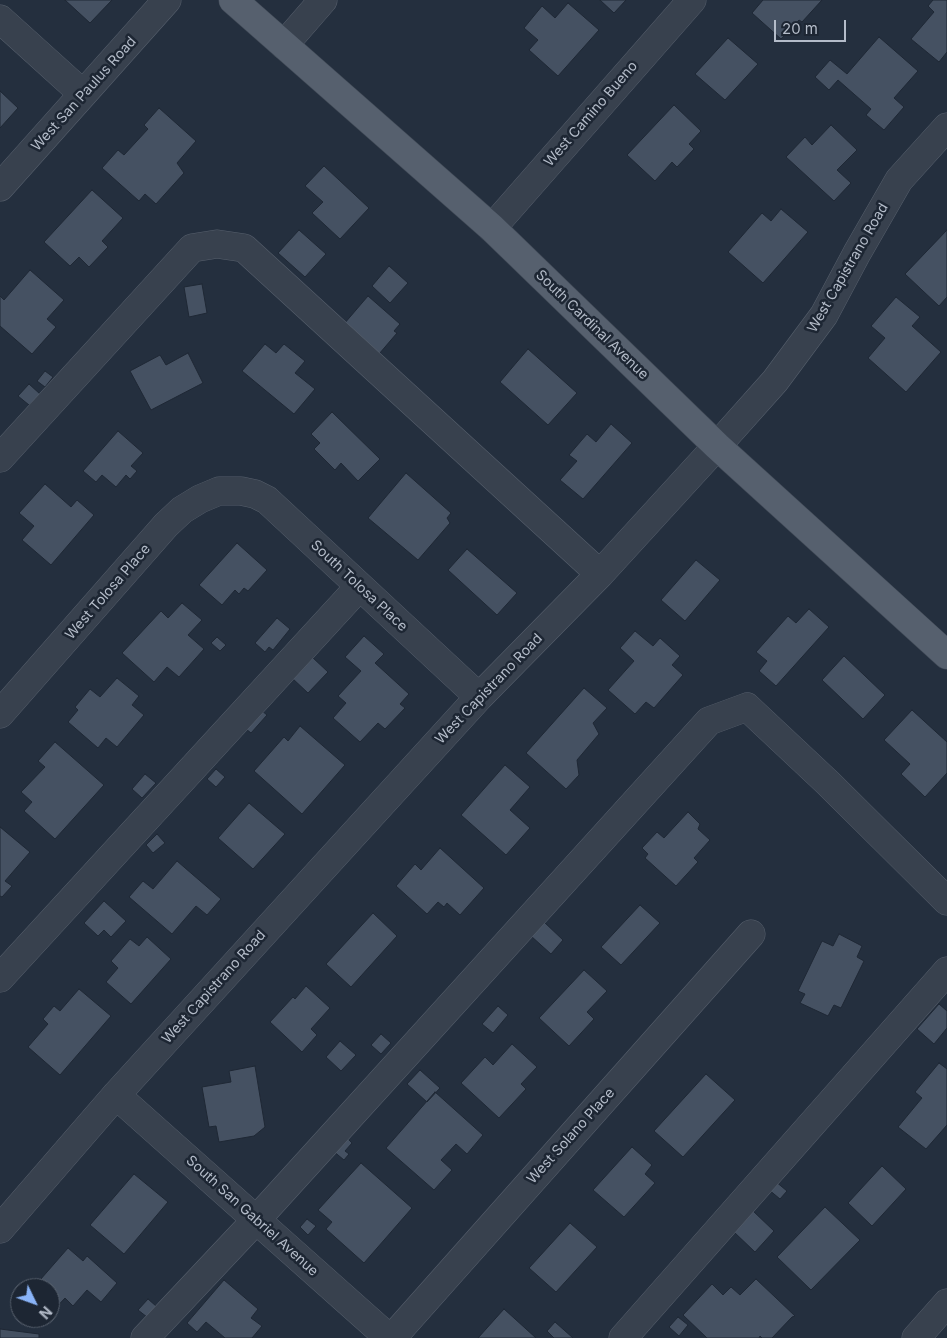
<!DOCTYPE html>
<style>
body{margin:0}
#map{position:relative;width:947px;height:1338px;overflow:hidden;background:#242f3e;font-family:Inter,sans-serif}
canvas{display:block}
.north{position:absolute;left:10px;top:1278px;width:50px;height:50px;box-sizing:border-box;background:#1d2633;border:1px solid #59626f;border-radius:50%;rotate:132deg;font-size:14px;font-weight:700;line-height:20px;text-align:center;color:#b4bcc9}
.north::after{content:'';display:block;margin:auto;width:18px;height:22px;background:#8ab4f8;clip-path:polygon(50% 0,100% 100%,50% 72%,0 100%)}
.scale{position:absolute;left:774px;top:20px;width:72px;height:22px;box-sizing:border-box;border:2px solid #b4bcc9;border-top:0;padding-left:6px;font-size:15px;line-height:18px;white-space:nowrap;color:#b4bcc9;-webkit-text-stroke:4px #1d2633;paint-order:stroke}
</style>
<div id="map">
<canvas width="947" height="1338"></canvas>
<div class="north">N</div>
<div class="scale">20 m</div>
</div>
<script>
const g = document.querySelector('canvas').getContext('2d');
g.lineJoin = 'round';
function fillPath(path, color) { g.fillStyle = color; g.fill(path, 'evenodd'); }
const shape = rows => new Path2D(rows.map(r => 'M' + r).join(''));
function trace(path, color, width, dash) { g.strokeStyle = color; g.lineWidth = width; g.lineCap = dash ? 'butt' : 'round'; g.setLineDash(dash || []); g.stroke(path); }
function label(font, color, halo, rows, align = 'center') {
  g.font = font + ' Inter,sans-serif'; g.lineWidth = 5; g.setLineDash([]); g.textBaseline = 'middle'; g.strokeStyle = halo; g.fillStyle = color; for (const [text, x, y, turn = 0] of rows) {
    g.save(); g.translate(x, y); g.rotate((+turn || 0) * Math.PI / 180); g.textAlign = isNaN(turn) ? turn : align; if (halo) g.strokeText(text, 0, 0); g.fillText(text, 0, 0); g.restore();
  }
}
const building = shape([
 [65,0,112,0,90,23,65,0],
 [600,0,626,0,614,13,600,0],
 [763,0,822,0,802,22,799,20,781,39,752,13,763,0],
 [933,0,947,0,947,52,939,62,911,39,934,12,928,6,933,0],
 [568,3,599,30,558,76,529,50,538,40,524,28,542,6,555,18,568,3],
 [879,37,918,71,894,98,904,107,884,130,866,115,871,109,838,80,829,90,815,77,830,60,847,74,879,37],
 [728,38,758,64,725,100,695,74,728,38],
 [0,91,18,108,0,128,0,91],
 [674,105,701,131,689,144,694,149,677,167,672,162,655,181,627,155,674,105],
 [159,108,196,141,177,163,184,173,156,204,145,194,139,201,102,168,118,150,124,155,148,129,144,125,159,108],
 [831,125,857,150,837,170,851,183,834,201,786,157,805,137,812,145,831,125],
 [324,166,369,208,340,239,312,213,323,202,305,186,324,166],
 [92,190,123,218,102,241,108,247,89,267,79,257,70,266,44,242,92,190],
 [781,209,808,232,763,283,728,252,762,213,771,221,781,209],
 [299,230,326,254,305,277,278,253,299,230],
 [947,230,947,297,939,306,905,274,947,230],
 [389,266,408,283,390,303,372,286,389,266],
 [30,270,64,300,47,319,56,327,32,354,0,326,0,296,4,300,30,270],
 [202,284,207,313,189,317,184,287,202,284],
 [368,296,400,324,394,331,397,333,379,354,344,324,368,296],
 [896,297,920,317,912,326,941,352,906,392,868,358,885,338,871,326,896,297],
 [265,344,276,353,284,344,305,361,295,373,315,389,294,414,242,371,265,344],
 [528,349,577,393,548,425,500,382,528,349],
 [188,353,203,383,151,410,130,371,160,355,166,365,188,353],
 [45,371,53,377,45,387,37,381,45,371],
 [29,384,40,394,29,405,18,396,29,384],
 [332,412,380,459,358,481,341,463,335,470,314,449,320,443,311,434,332,412],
 [611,424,632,443,583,499,560,480,577,461,569,455,587,434,596,442,611,424],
 [118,431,143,453,131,466,137,471,130,479,126,475,116,487,102,475,96,482,83,471,118,431],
 [406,473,451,513,447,518,450,523,418,560,368,518,406,473],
 [45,484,71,507,77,500,94,515,51,565,22,540,34,526,19,513,45,484],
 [237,543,267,570,248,591,244,588,239,594,235,590,222,605,199,585,237,543],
 [467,549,517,593,497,615,448,570,467,549],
 [696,560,720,580,685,621,661,600,696,560],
 [182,603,202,620,188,635,204,649,179,677,167,667,154,682,122,653,161,611,168,618,182,603],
 [809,609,829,627,776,686,759,671,767,661,756,652,788,616,796,623,809,609],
 [277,618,290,629,273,650,269,647,265,652,255,643,277,618],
 [635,631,653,646,660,638,680,656,672,665,683,675,654,708,646,702,635,714,608,690,634,661,620,648,635,631],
 [364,636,384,654,375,663,409,694,400,704,405,708,385,729,378,723,360,742,333,718,346,703,338,696,361,671,345,657,364,636],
 [217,637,226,645,220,651,211,643,217,637],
 [844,656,885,695,863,719,822,680,844,656],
 [312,657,328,672,308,693,292,678,312,657],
 [117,678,139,696,132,705,144,715,117,747,106,738,98,748,68,722,78,710,75,707,90,689,100,697,117,678],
 [584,688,607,708,593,723,599,734,577,760,579,775,566,789,526,753,584,688],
 [256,706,267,715,251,733,241,725,256,706],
 [912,710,947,742,947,773,925,797,901,774,910,764,884,740,912,710],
 [300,726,345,765,302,814,254,771,284,737,288,741,300,726],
 [55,742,104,785,55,839,24,811,32,802,21,792,45,767,38,761,55,742],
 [505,765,530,787,510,810,530,828,506,855,461,815,505,765],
 [216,769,225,777,216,787,207,779,216,769],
 [145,774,156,783,142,798,132,789,145,774],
 [249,803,285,834,253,869,218,838,249,803],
 [688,812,700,824,698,829,710,840,694,858,698,862,676,886,645,858,648,854,642,848,657,832,664,838,688,812],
 [0,827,30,852,5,881,12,886,2,897,0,896,0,827],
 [157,834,165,843,153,853,146,845,157,834],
 [440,848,484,888,460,915,447,903,444,907,438,902,427,914,396,886,415,864,421,870,440,848],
 [177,861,221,899,207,915,196,906,172,934,129,897,143,881,153,889,177,861],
 [104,901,126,921,111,937,104,930,98,936,84,923,104,901],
 [640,905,660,923,621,965,601,947,640,905],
 [373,913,397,936,351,987,326,964,373,913],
 [544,922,563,940,551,954,531,936,544,922],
 [839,934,862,946,857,957,864,961,841,1008,834,1005,828,1016,800,1003,805,994,798,991,822,941,833,946,839,934],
 [147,937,171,959,131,1004,106,982,118,968,111,961,130,939,139,946,147,937],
 [584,970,607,991,587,1012,594,1019,569,1046,539,1018,584,970],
 [306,986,330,1008,311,1029,317,1035,302,1052,270,1022,293,997,295,999,306,986],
 [79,989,111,1016,60,1075,28,1047,48,1024,43,1019,54,1006,60,1011,79,989],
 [939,1004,947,1011,947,1028,934,1044,917,1029,939,1004],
 [498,1006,508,1015,493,1033,482,1024,498,1006],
 [381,1034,391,1043,381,1054,371,1045,381,1034],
 [340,1041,356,1055,341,1071,326,1057,340,1041],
 [512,1044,537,1067,521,1084,526,1089,499,1118,461,1083,485,1057,493,1065,512,1044],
 [939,1063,947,1069,947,1125,926,1149,898,1127,922,1098,915,1092,939,1063],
 [255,1066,265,1127,254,1136,219,1142,216,1126,209,1127,202,1087,231,1082,229,1071,255,1066],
 [420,1070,440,1088,427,1102,407,1084,420,1070],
 [706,1074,735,1100,683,1157,654,1131,706,1074],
 [435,1092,483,1135,467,1154,456,1144,441,1160,452,1170,434,1190,386,1148,435,1092],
 [345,1136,352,1143,345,1151,349,1154,344,1160,332,1150,345,1136],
 [632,1147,652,1165,645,1174,655,1183,624,1217,593,1190,632,1147],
 [361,1163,412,1208,364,1263,326,1229,332,1222,318,1210,361,1163],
 [882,1166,906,1189,872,1226,848,1203,882,1166],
 [134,1174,168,1202,124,1254,90,1225,134,1174],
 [775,1181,787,1191,780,1199,768,1189,775,1181],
 [825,1207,860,1240,811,1290,777,1257,825,1207],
 [753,1211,774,1231,755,1252,734,1232,753,1211],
 [307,1219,316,1226,308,1235,300,1227,307,1219],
 [570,1223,597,1247,556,1292,529,1268,570,1223],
 [68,1248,83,1261,87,1256,117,1283,101,1302,87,1290,73,1306,65,1298,50,1314,50,1288,33,1288,68,1248],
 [756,1279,795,1316,792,1317,772,1338,762,1338,760,1336,759,1338,707,1338,683,1315,712,1284,723,1295,731,1287,740,1295,756,1279],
 [224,1280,258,1309,251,1318,262,1326,252,1338,225,1338,206,1322,197,1332,187,1323,224,1280],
 [148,1299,156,1306,147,1317,138,1310,148,1299],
 [504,1309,536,1338,478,1338,504,1309],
 [678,1317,688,1325,679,1336,669,1327,678,1317],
 [555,1322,573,1338,554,1338,547,1331,555,1322],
 [0,1329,39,1334,39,1338,0,1338,0,1329]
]);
fillPath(building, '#455162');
trace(building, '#1f2835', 1);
const minor = shape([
 [0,19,83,94],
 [284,45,323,0],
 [0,187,167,0],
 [492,228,692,0],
 [0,458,192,248,217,244,244,248,600,574],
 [0,714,166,525,182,510,200,499,219,491,241,491,255,494,267,500,479,697],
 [0,978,359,587],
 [116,1095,389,1338],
 [0,1229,116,1095,479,697,600,574,717,446,775,381,824,315,857,253,899,180,947,127],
 [145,1338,256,1220,709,721,747,707,828,783,947,901],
 [392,1338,751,934],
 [623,1338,947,971],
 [916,1338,947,1303]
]);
const major = shape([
 [233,0,492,228,717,446,947,655]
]);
trace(minor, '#565f6c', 29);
trace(major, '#414a57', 29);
trace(minor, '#38414e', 28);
trace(major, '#56606e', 28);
label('14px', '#b4bcc9', '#1d2633', [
 ["West San Paulus Road",84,94,-48],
 ["West Camino Bueno",591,114,-49],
 ["West Capistrano Road",848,268,-60],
 ["South Cardinal Avenue",592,325,44],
 ["South Tolosa Place",359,586,43],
 ["West Tolosa Place",108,592,-49],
 ["West Capistrano Road",489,689,-46],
 ["West Capistrano Road",214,987,-48],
 ["West Solano Place",571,1136,-48],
 ["South San Gabriel Avenue",252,1216,42]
]);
</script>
